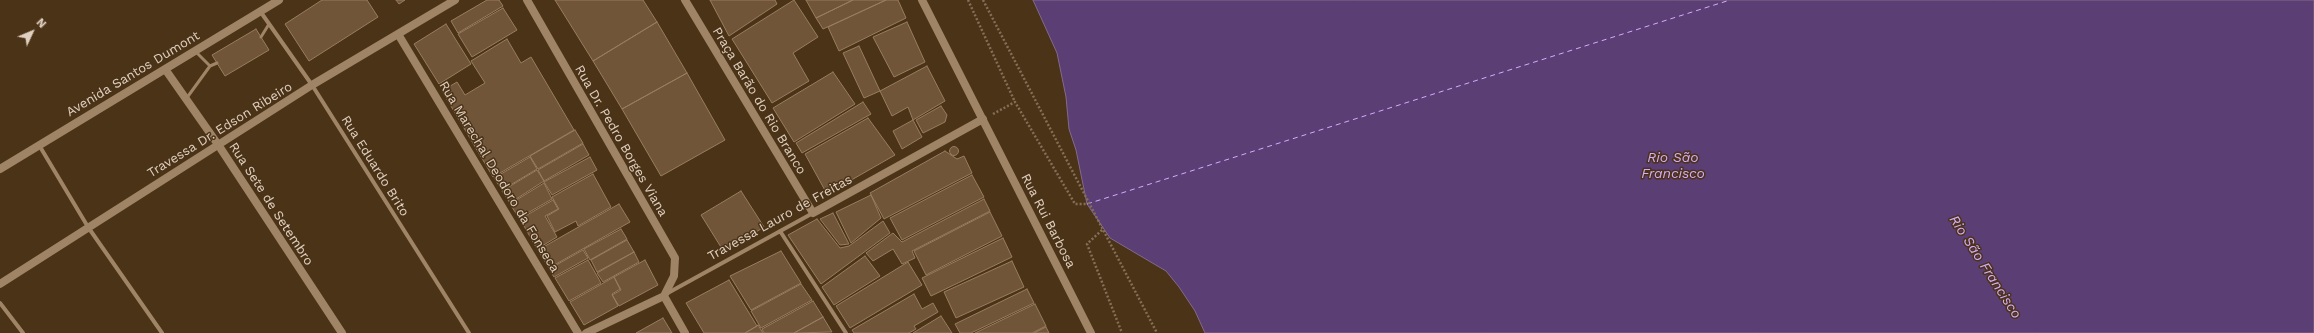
<!DOCTYPE html>
<meta charset="utf-8">
<style>
body{margin:0}
#map{position:relative;width:2314px;height:333px;overflow:hidden;background:#4b3317;font-family:"Work Sans",sans-serif}
canvas{display:block}
.north{position:absolute;left:12px;top:12px;width:40px;height:40px;-webkit-text-stroke:3px #4b3317;paint-order:stroke;rotate:46deg;font-size:11px;font-weight:700;line-height:16px;text-align:center;color:#e0d0c1}
.north::after{content:'';display:block;margin:auto;width:14px;height:18px;background:#e0d0c1;clip-path:polygon(50% 0,100% 100%,50% 72%,0 100%)}
</style>
<div id="map">
<canvas width="2314" height="333"></canvas>
<div class="north">N</div>
</div>
<script>
const g = document.querySelector('canvas').getContext('2d');
g.lineJoin = 'round';
function fillPath(path, color) { g.fillStyle = color; g.fill(path, 'evenodd'); }
const shape = rows => new Path2D(rows.map(r => 'M' + r).join(''));
function trace(path, color, width, dash) { g.strokeStyle = color; g.lineWidth = width; g.lineCap = dash ? 'butt' : 'round'; g.setLineDash(dash || []); g.stroke(path); }
function label(font, color, halo, rows, align = 'center') {
  g.font = font + ' "Work Sans",sans-serif'; g.lineWidth = 3; g.setLineDash([]); g.textBaseline = 'middle'; g.strokeStyle = halo; g.fillStyle = color; for (const [text, x, y, turn = 0] of rows) {
    g.save(); g.translate(x, y); g.rotate((+turn || 0) * Math.PI / 180); g.textAlign = isNaN(turn) ? turn : align; if (halo) g.strokeText(text, 0, 0); g.fillText(text, 0, 0); g.restore();
  }
}
const water = shape([
 [1033,0,2314,0,2314,333,1205,333,1195,311,1179,287,1166,271,1110,238,1087,204,1076,150,1069,129,1066,97,1057,53,1033,0]
]);
fillPath(water, '#5b3e74');
trace(water, '#836a8b', 1);
trace(shape([
 [1087,204,1730,0]
]), '#d7abfe', 1, [5, 4]);
const building = shape([
 [322,0,367,0,378,17,309,61,285,24,322,0],
 [396,0,405,0,399,4,396,0],
 [487,0,499,0,503,6,458,33,451,21,487,0],
 [555,0,643,0,657,22,593,61,555,0],
 [710,0,775,0,777,4,729,36,710,0],
 [794,0,818,37,793,53,809,81,772,103,732,39,794,0],
 [806,0,853,0,816,18,806,0],
 [853,0,886,0,823,29,816,18,853,0],
 [886,0,898,0,906,18,839,51,828,27,886,0],
 [503,8,517,30,472,57,458,34,503,8],
 [657,22,687,73,622,109,593,61,657,22],
 [907,22,925,62,894,77,873,37,907,22],
 [446,24,471,64,439,84,414,44,446,24],
 [256,29,269,50,225,76,212,55,256,29],
 [507,39,521,63,531,57,574,130,493,177,442,91,457,82,465,95,485,83,471,61,507,39],
 [859,46,880,91,864,98,843,53,859,46],
 [927,66,945,101,913,120,908,107,892,116,880,91,927,66],
 [833,72,855,104,794,142,773,108,833,72],
 [687,73,725,140,661,176,622,109,687,73],
 [863,102,871,114,802,153,796,143,863,102],
 [941,106,947,115,945,122,923,133,916,120,941,106],
 [868,118,895,155,827,194,805,154,868,118],
 [913,120,922,137,902,149,893,131,913,120],
 [575,130,583,143,538,169,530,156,575,130],
 [583,144,589,155,544,181,538,170,583,144],
 '949.5 151a4.5 4.5 0 1 1 9 0a4.5 4.5 0 1 1-9 0Z',
 [945,151,957,159,964,156,972,173,884,219,870,193,945,151],
 [530,157,537,169,502,190,494,178,530,157],
 [590,157,597,170,552,195,544,182,590,157],
 [537,170,544,181,510,203,502,191,537,170],
 [593,174,611,207,578,226,576,221,555,232,547,216,559,209,552,197,593,174],
 [972,175,984,197,902,240,890,218,972,175],
 [544,183,552,199,519,218,510,204,544,183],
 [741,191,764,227,724,252,701,215,741,191],
 [871,195,881,218,851,243,836,212,871,195],
 [984,199,990,211,912,251,915,258,902,264,893,249,873,261,866,253,893,233,902,242,984,199],
 [553,200,558,209,545,216,557,237,537,249,520,219,553,200],
 [619,204,630,222,549,268,538,250,619,204],
 [990,212,1002,236,926,275,914,251,990,212],
 [833,213,849,244,840,245,820,219,833,213],
 [817,219,840,248,849,246,883,221,890,233,821,284,788,235,817,219],
 [621,229,627,239,590,260,584,249,621,229],
 [1003,238,1012,257,931,296,922,278,1003,238],
 [627,240,634,252,597,272,591,260,627,240],
 [583,250,588,258,554,277,549,269,583,250],
 [781,251,801,283,751,310,730,276,781,251],
 [634,252,639,262,603,282,597,273,634,252],
 [865,256,880,276,834,305,822,287,865,256],
 [588,260,601,283,569,301,555,278,588,260],
 [645,260,658,285,619,306,612,295,621,290,614,277,645,260],
 [1012,261,1024,287,956,318,944,292,1012,261],
 [908,262,922,285,850,328,836,306,908,262],
 [614,277,620,289,612,294,618,306,584,325,570,302,614,277],
 [729,280,757,326,745,333,704,333,686,303,729,280],
 [801,284,812,300,761,328,751,311,801,284],
 [1027,289,1034,303,971,333,960,333,955,324,1027,289],
 [914,294,922,309,933,303,938,312,914,326,916,329,909,333,854,333,852,330,914,294],
 [813,301,823,317,794,333,764,333,762,329,813,301],
 [1035,304,1046,326,1032,333,975,333,1035,304],
 [941,316,952,333,913,333,941,316],
 [823,317,832,332,794,333,823,317],
 [663,318,672,333,636,333,663,318],
 [758,325,763,333,745,333,757,326,758,325],
 [1046,327,1049,333,1034,333,1046,327]
]);
fillPath(building, '#705539');
trace(building, '#997d5f', 1);
trace(shape([
 [968,0,1015,102],
 [983,0,1157,333],
 [993,114,1015,102,1075,204,1087,204],
 [1102,230,1087,244,1122,333]
]), '#846f58', 2.5, [2, 2]);
trace(shape([
 [261,37,269,24],
 [195,51,210,66,217,63],
 [186,99,210,66]
]), '#a08466', 3);
trace(shape([
 [260,11,312,85,469,333],
 [39,145,88,227,162,333],
 [780,231,846,333],
 [666,294,813,213],
 [0,303,23,333]
]), '#a08466', 4);
trace(shape([
 [527,0,675,258,674,276,664,296],
 [685,0,813,213,983,119],
 [922,0,1091,333],
 [398,34,578,333],
 [165,69,219,146,342,333],
 [0,169,279,0],
 [0,284,312,85,455,0],
 [664,296,685,333],
 [586,333,664,296]
]), '#a08466', 8);
label('13px', '#e0d0c1', '#4b3317', [
 ["Avenida Santos Dumont",133,74,-31],
 ["Praça Barão do Rio Branco",759,101,59],
 ["Travessa Dr. Edson Ribeiro",220,130,-32],
 ["Rua Dr. Pedro Borges Viana",621,141,60],
 ["Rua Eduardo Brito",375,166,58],
 ["Rua Marechal Deodoro da Fonseca",499,177,59],
 ["Rua Sete de Setembro",271,204,57],
 ["Travessa Lauro de Freitas",780,218,-29],
 ["Rua Rui Barbosa",1048,221,63]
]);
label('italic 14px', '#d7abfe', '#4b3317', [
 ["Rio São",1673,158],
 ["Francisco",1673,174],
 ["Rio São Francisco",1985,267,57]
]);
</script>
